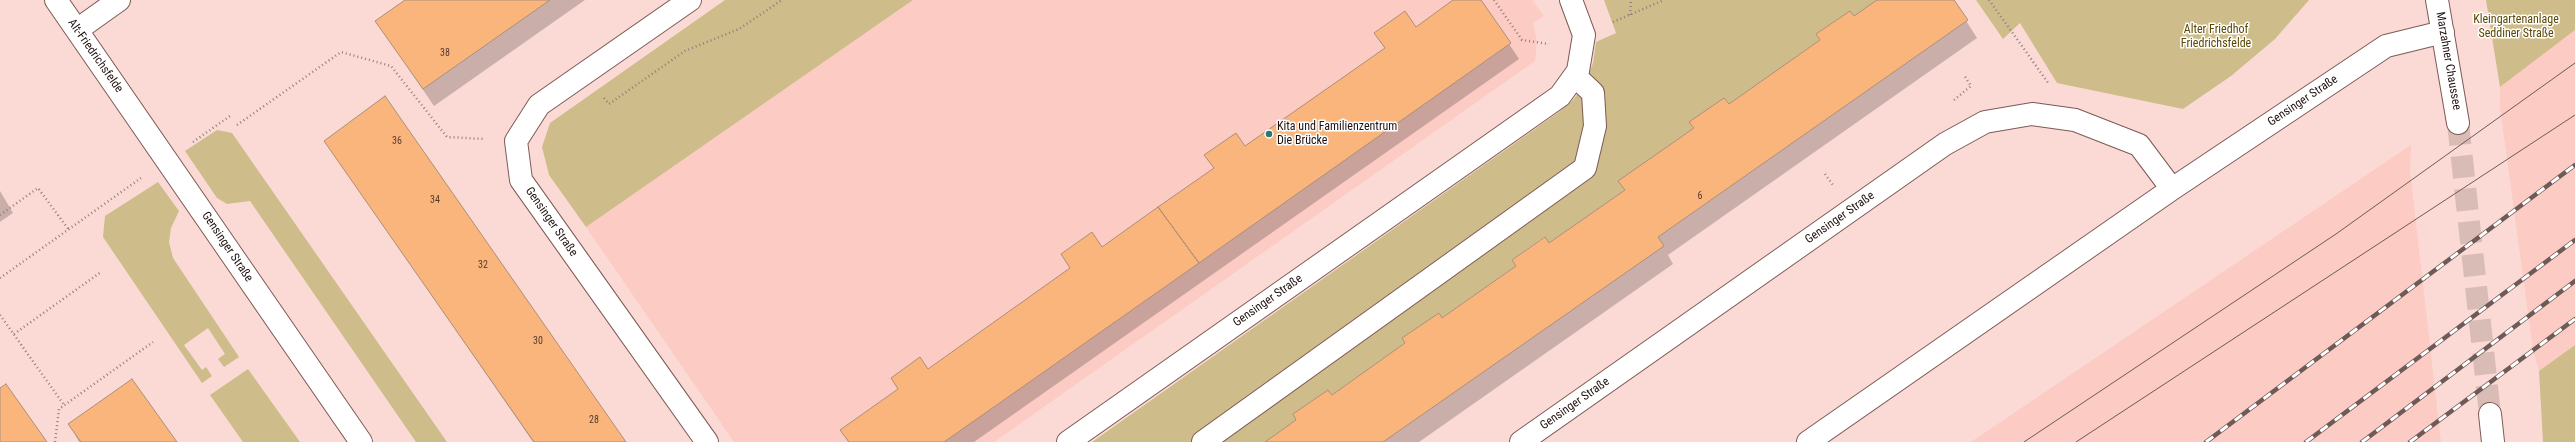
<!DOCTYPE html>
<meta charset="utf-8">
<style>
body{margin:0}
canvas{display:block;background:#fbdad5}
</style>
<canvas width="2575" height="442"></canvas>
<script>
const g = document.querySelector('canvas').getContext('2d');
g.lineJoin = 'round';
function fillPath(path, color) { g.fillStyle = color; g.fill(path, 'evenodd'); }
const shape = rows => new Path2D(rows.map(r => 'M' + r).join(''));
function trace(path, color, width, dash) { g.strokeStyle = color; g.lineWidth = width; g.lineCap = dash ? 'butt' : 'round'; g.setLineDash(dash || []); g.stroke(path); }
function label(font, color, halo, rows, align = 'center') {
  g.font = font + ' "Roboto Condensed",sans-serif'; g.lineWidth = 3; g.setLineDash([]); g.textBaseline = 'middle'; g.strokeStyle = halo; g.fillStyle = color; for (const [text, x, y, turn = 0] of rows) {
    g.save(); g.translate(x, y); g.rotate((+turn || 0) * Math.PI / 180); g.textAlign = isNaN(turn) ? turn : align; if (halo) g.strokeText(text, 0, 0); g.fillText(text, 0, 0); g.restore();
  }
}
fillPath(shape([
 [913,0,1532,0,1544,16,1533,23,1537,42,1535,61,994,442,734,442,586,227],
 [2575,30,2575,345,2539,371,2533,350,2500,107,2500,87],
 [2411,145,2410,171,2441,442,1971,442]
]), '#fccbc3');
fillPath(shape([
 [725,0,913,0,586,227,549,175,542,147,550,123],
 [1604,0,1877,0,1854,16,1850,11,1816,34,1820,40,1729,104,1724,98,1690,122,1694,128,1619,181,1625,190,1549,243,1544,237,1512,260,1516,266,1442,318,1439,313,1402,338,1405,343,1332,395,1328,390,1293,414,1296,420,1265,442,1092,442,1559,112,1573,100,1586,82,1593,63,1596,42,1616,33],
 [1976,0,2309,0,2275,39,2231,76,2183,109,2057,83,2020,23,2003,39],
 [2486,0,2575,0,2575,30,2500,87],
 [217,130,232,133,447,442,416,442,250,201,227,204,217,198,185,151],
 [158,182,179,211,171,228,169,242,173,258,239,357,224,367,218,359,225,354,208,328,184,345,202,370,206,367,212,376,202,383,103,237,105,216],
 [2575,345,2575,442,2543,442,2539,371],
 [248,369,300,442,243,442,210,395]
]), '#cebc8a');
fillPath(shape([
 [407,0,585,0,434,106,376,21],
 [1455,0,1480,0,1519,59,974,442,848,442,842,430,1071,270,1062,255,1102,248,1214,169,1206,155,1245,148,1385,49,1375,33,1415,28],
 [1878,0,1953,0,1977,38,1668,255,1673,264,1419,442,1266,442,1625,191,1620,181,1694,129,1691,123,1728,105],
 [326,142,625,442,533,442],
 [0,191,13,213,0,222],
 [69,424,176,442,79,442]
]), '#0003');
const building = shape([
 [405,0,550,0,423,89,375,21,405,0],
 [1453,0,1481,0,1511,43,1199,263,1158,207,1214,168,1204,155,1236,133,1245,146,1385,48,1374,33,1405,11,1416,27,1453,0],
 [1877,0,1954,0,1968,20,1658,237,1664,246,1383,442,1265,442,1296,420,1293,414,1328,390,1332,395,1405,343,1402,338,1439,313,1442,318,1516,266,1512,260,1545,237,1549,243,1625,190,1618,181,1694,128,1689,122,1724,98,1729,104,1820,40,1816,34,1850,11,1854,16,1877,0],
 [385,96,626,442,534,442,324,141,385,96],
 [1158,207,1199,263,944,442,849,442,840,430,898,389,891,378,920,357,928,369,1070,268,1061,254,1092,232,1102,247,1158,207],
 [132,379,177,442,81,442,68,424,132,379],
 [6,384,47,442,0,442,0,388,6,384]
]);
fillPath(building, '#fab57d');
trace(building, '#ac8f79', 1);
trace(shape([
 [2458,123,2490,414]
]), '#dabcb7', 22, [22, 11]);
const minor = shape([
 [56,0,361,442],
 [690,0,539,105,516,141,521,180,707,442],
 [2437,0,2458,123],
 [77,30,119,0],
 [2490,414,2493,442],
 [1068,442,1560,96,1578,71,1584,35,1571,0],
 [1203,442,1585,168,1595,126,1593,93,1575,76],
 [1521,442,1945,144,1985,122,2032,114,2075,120,2139,145,2172,189],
 [1808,442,2172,189,2386,46,2443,32]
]);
trace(minor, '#7d5a55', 24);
trace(shape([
 [1494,0,1522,40,1549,44],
 [1989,0,2049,84],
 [1630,15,1631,0],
 [1613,22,1664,0],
 [604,98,609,104,685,51,739,29,782,0],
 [1954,100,1971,86,1964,75],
 [237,125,341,52,391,66,447,137,485,139],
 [193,142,230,116],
 [1825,174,1833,185],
 [0,215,38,188,69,230],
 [0,278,141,178],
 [0,315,64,405],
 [14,334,101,272],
 [55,442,59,409,153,342]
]), '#947d79', 2.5, [1, 3]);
trace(minor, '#fff', 22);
trace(shape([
 [2024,442,2336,234,2575,63],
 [2076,442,2575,115]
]), '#6e5a57', 1);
const rail = shape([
 [2206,442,2575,165],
 [2306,442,2575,240],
 [2362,442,2575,281],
 [2410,442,2575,319]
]);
trace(rail, '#6e5a57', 4.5);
trace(rail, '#fff', 3, [9]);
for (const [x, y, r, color] of [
 [1269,134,4,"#30766c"]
]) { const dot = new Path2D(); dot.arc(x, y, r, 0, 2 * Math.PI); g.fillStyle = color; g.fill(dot); trace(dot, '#fff', 1.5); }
label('10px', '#553a2a', null, [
 ["38",445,53],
 ["36",397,141],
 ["6",1700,196],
 ["34",435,200],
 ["32",483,265],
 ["30",538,341],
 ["28",594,420]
]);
label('12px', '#5b4702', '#fff', [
 ["Kleingartenanlage",2516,20],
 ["Seddiner Straße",2516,34],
 ["Alter Friedhof",2216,30],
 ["Friedrichsfelde",2216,44]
]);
label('12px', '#1e110f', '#fff', [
 ["Alt-Friedrichsfelde",95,56,55],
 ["Marzahner Chaussee",2448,61,80],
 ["Gensinger Straße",2303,101,-34],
 ["Gensinger Straße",1840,218,-35],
 ["Gensinger Straße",551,222,55],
 ["Gensinger Straße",227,247,56],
 ["Gensinger Straße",1268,301,-35],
 ["Gensinger Straße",1575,404,-35]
]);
label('12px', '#1e110f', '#fff', [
 ["Kita und Familienzentrum",1277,127],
 ["Die Brücke",1277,141]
], 'left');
</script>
